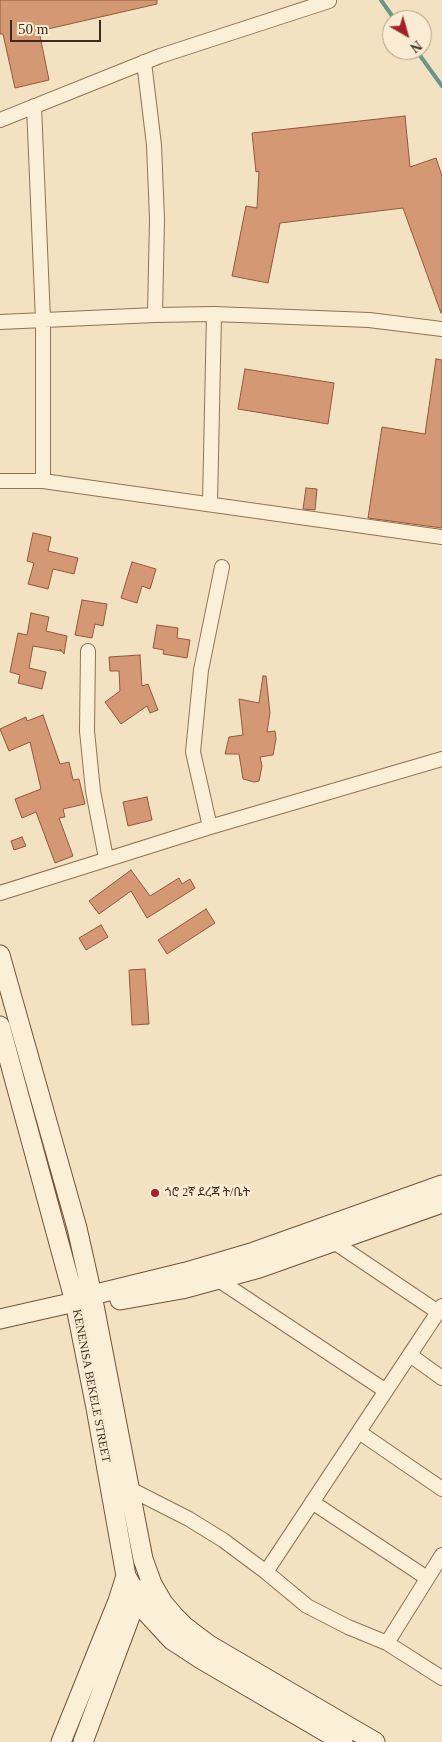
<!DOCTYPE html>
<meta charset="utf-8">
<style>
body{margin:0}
#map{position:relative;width:442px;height:1742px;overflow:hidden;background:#f3e2c2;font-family:"Times New Roman",serif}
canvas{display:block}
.north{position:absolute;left:382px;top:10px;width:50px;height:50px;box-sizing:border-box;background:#f9ecd3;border:1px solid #ae9f8a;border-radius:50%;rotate:142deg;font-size:14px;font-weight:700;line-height:20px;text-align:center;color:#3d2b1d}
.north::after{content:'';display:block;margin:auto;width:18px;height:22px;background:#a52028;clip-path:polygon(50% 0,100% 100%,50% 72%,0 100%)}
.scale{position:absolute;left:10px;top:20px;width:91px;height:22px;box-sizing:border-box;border:2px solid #3d2b1d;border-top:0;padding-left:6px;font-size:15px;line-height:18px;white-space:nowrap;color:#3d2b1d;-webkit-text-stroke:4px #f9ecd3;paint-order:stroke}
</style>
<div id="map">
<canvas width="442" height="1742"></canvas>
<div class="north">N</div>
<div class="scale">50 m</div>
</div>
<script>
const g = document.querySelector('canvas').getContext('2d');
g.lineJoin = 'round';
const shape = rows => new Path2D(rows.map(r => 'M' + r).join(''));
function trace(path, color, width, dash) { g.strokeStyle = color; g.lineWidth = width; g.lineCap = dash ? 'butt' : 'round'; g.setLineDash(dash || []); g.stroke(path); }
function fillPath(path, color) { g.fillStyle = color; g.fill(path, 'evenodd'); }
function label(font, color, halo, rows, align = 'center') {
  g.font = font + ' "Times New Roman","Noto Sans Ethiopic",serif'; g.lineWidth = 5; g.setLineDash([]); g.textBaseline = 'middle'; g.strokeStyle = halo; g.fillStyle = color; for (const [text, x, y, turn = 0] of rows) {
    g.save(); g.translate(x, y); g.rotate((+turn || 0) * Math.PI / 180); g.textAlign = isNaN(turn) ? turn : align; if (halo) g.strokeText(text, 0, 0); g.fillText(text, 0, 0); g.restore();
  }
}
trace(shape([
 [381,0,395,20],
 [416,50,442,86]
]), '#6a9588', 4);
const building = shape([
 [0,0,157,0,157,4,39,31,49,80,15,88,3,34,0,34,0,0],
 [405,116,410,167,436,158,442,176,442,313,441,313,403,208,280,223,268,283,232,276,246,206,257,208,259,171,256,172,252,133,405,116],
 [436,359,442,360,442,528,368,518,382,427,425,434,436,359],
 [245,369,334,383,328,424,238,409,245,369],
 [306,488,317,489,315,510,303,509,306,488],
 [33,533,51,537,48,551,78,558,74,574,53,569,48,589,28,584,34,563,27,561,33,533],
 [132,562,156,569,150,589,142,586,137,603,121,598,132,562],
 [82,600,107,604,103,626,95,624,92,638,75,635,82,600],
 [31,613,49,617,46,631,67,636,64,654,60,649,61,651,33,646,29,668,46,672,42,689,18,683,20,675,10,672,18,633,27,635,31,613],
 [157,625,178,628,177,638,190,640,187,658,163,654,164,650,153,648,157,625],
 [140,655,142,686,148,684,158,710,150,713,147,706,121,724,105,702,120,691,119,671,110,671,109,657,140,655],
 [263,676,266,676,270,713,267,732,275,731,276,739,273,755,260,757,262,766,259,781,254,782,243,779,239,754,225,754,229,737,243,735,239,699,259,703,263,676],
 [43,715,60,764,69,762,73,780,79,779,85,804,63,809,65,817,59,818,73,856,55,863,36,812,22,818,15,799,41,789,30,742,9,751,0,729,26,717,27,721,43,715],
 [147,797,152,820,128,826,123,802,147,797],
 [22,837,26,846,14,850,11,841,22,837],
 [131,870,150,896,179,878,182,884,190,879,195,888,147,918,131,891,99,914,89,901,131,870],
 [206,909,215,923,167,954,158,940,206,909],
 [101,925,108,937,86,950,79,938,101,925],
 [145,969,149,1024,132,1025,129,970,145,969]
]);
fillPath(building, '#d59874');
trace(building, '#91583a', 1);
const street = shape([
 [144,62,154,145,157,219,155,315],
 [34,106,43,320,43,481],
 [0,120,160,56,329,1],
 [0,322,155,315,214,314,369,320,442,329],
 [0,481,43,481,442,537],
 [210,503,214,314],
 [88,651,87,731,93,791,106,858],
 [210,827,193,752,201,670,222,567],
 [0,893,210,827,442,759],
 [334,1242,438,1312],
 [217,1279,386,1391],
 [410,1355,442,1378],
 [359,1432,442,1489],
 [130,1489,189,1519,223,1540,266,1572,307,1606,348,1627,387,1643,442,1678],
 [312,1502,427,1578],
 [266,1572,442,1306],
 [387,1643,442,1555]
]);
const secondary = shape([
 [0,955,77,1228,92,1295,143,1559,152,1584,163,1603,175,1617,184,1626,209,1645,375,1742],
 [0,1026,75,1302,96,1408,126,1576,118,1601,61,1742],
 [120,1300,182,1289,259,1268,442,1203],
 [0,1319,75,1302,92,1295,186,1272,254,1252,442,1185],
 [126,1576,147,1613,172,1640,201,1659,343,1742],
 [83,1742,140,1590]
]);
trace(street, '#8f7257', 16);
trace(secondary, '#71533a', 21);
trace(street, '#fcefd7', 14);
trace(secondary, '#fcefd7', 19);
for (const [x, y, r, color] of [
 [155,1193,5,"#a52028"]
]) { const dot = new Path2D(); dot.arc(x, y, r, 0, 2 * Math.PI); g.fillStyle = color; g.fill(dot); trace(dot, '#f9ecd3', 2); }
label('12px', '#3d2b1d', '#f9ecd3', [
 ["ጎሮ 2ኛ ደረጃ ት/ቤት",165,1193]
], 'left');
label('12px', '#3d2b1d', '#f9ecd3', [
 ["KENENISA BEKELE STREET",91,1386,79]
]);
</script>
